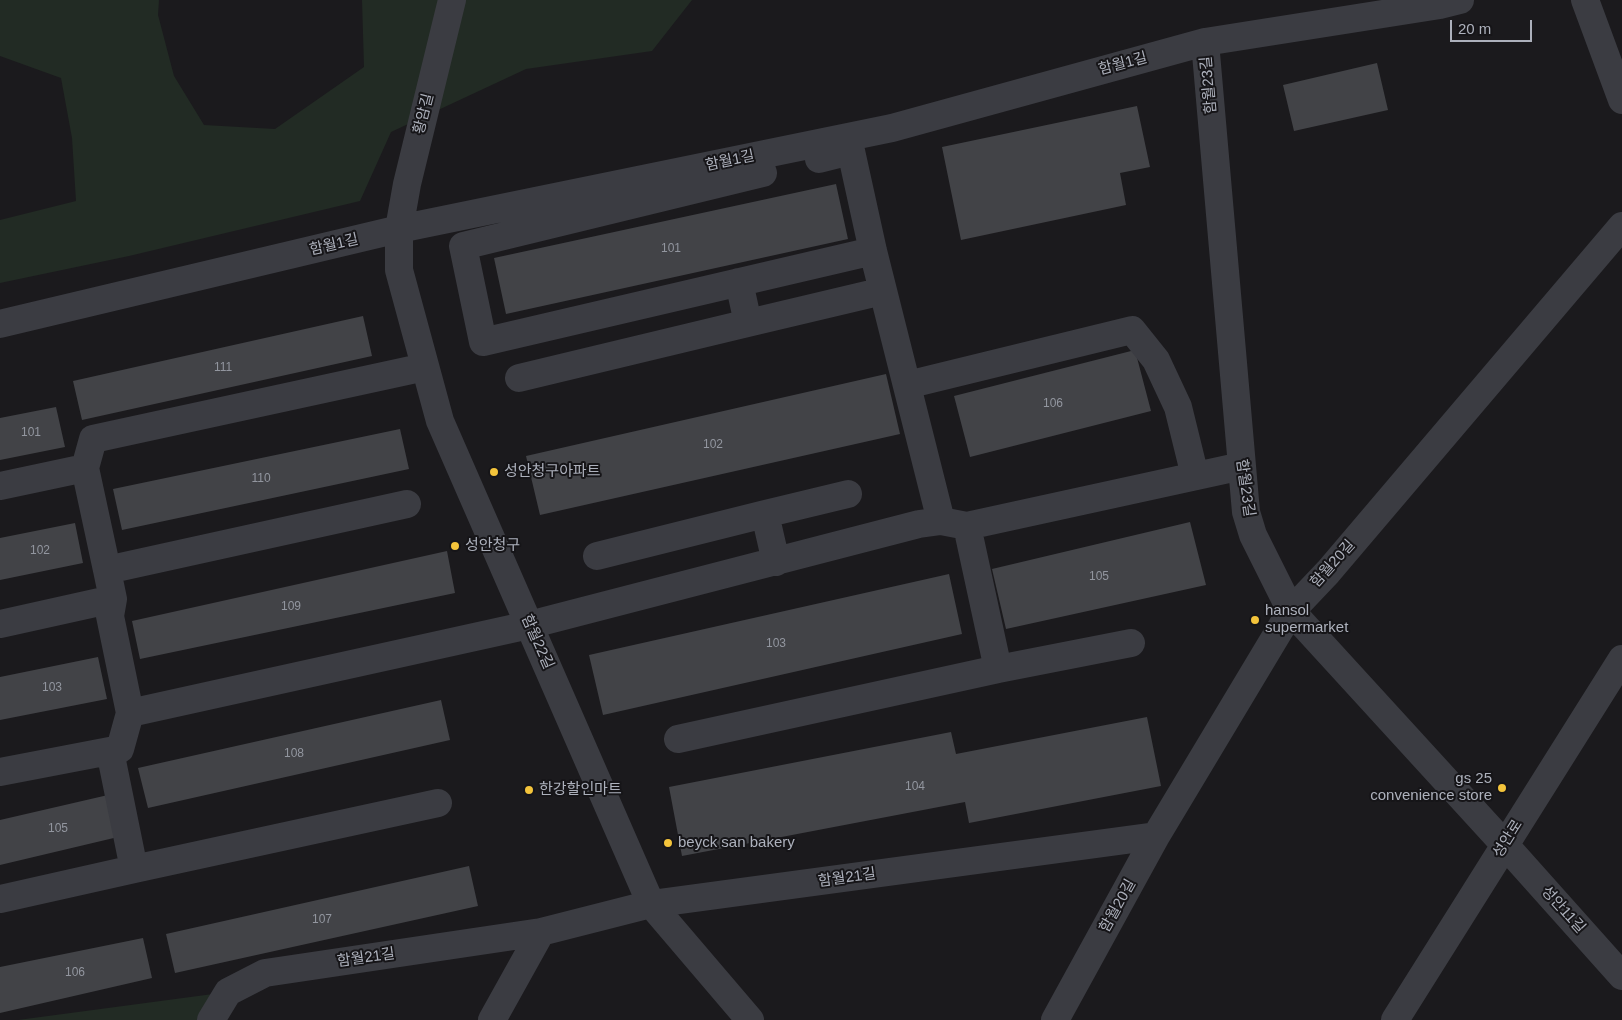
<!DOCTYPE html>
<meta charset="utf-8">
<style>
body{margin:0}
#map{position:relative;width:1622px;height:1020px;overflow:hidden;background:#1b1a1d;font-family:Helvetica,sans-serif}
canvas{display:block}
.scale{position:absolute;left:1450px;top:20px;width:82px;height:22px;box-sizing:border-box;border:2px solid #adb1bc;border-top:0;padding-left:6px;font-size:15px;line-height:18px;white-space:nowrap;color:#adb1bc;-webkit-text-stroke:4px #161518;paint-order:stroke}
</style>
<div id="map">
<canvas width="1622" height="1020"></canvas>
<div class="scale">20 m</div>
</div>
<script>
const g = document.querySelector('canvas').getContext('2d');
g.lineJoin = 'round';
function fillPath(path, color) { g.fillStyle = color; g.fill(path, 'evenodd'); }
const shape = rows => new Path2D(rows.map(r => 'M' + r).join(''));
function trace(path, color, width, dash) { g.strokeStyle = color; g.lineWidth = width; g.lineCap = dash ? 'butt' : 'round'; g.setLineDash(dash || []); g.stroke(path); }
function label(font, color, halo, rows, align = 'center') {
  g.font = font + ' Helvetica,"Noto Sans KR",sans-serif'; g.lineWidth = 4; g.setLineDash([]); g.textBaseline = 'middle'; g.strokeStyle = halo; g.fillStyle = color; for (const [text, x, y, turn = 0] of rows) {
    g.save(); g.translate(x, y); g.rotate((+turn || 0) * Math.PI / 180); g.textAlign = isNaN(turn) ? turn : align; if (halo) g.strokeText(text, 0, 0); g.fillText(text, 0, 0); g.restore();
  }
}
fillPath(shape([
 [0,0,159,0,158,15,174,76,204,125,275,129,364,67,362,0,692,0,652,51,526,69,391,132,360,201,129,256,0,283,0,220,76,201,72,138,61,78,0,56],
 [228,992,211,1020,18,1020]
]), '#222b24');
fillPath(shape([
 [1377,63,1388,110,1294,131,1283,85],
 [1137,106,1150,167,1120,173,1126,205,961,240,942,147],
 [836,184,848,239,506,314,494,258],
 [363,316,372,356,82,420,73,381],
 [1135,350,1151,411,970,457,954,396],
 [886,374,900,434,540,515,526,456],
 [56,407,65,447,0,460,0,418],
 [400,429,409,469,122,530,113,489],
 [1190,522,1206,585,1006,629,992,569],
 [75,523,83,563,0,580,0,538],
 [447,551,455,593,140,659,132,621],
 [949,574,962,634,603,715,589,655],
 [98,657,107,699,0,720,0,677],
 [441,700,450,740,148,808,138,768],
 [1147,717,1161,786,969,823,965,802,682,856,669,787,951,732,956,754],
 [108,795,118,837,0,865,0,820],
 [469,866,478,906,175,973,166,934],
 [143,938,152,978,0,1013,0,967]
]), '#424347');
trace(shape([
 [452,0,407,184,399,229,399,270,440,421,651,904,750,1020],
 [1585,0,1622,100],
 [1205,42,1246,512,1253,535,1291,611,1505,845,1622,976],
 [819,159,851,151,873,251,941,521],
 [763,173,463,246,483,342,873,251],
 [748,323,883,291],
 [0,324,399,229,892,128,1205,42,1440,5,1460,0],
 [519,378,748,323,739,282],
 [907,385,1132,330,1156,360,1178,407,1195,476],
 [0,486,85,468],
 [407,504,107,570,85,468,93,439,425,367],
 [765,514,848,494],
 [967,526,998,669,1131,643],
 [597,556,765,514,776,562],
 [107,570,113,599,110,616,130,713,529,625,919,524,941,521,967,526,1242,466],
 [0,624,113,599],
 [678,739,998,669],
 [110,751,134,869,438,803],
 [0,772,120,749,130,713],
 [0,899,134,869],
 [211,1020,228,992,265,973,541,932,651,904,1156,836],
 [492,1020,541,932],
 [1055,1020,1156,836,1291,611,1328,572,1622,226],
 [1395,1020,1622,659]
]), '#3b3c42', 28);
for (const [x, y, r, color] of [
 [494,472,5,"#f4c43b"],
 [455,546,5,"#f4c43b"],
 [1255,620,5,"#f4c43b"],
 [1502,788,5,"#f4c43b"],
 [529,790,5,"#f4c43b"],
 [668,843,5,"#f4c43b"]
]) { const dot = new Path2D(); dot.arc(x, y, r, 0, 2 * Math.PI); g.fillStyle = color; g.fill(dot); trace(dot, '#161518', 2); }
label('12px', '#92969f', null, [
 ["101",671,249],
 ["111",223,368],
 ["106",1053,404],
 ["101",31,433],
 ["102",713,445],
 ["110",261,479],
 ["102",40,551],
 ["105",1099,577],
 ["109",291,607],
 ["103",776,644],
 ["103",52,688],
 ["108",294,754],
 ["104",915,787],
 ["105",58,829],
 ["107",322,920],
 ["106",75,973]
]);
label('15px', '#adb1bc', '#161518', [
 ["함월1길",1123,64,-15],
 ["함월23길",1209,85,-95],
 ["황암길",424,114,-76],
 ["함월1길",730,161,-12],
 ["함월1길",334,245,-13],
 ["함월23길",1245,488,82],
 ["함월20길",1333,564,-48],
 ["함월22길",537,642,66],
 ["성안로",1508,839,-58],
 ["함월21길",847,878,-8],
 ["함월20길",1118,906,-61],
 ["성안11길",1563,910,48],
 ["함월21길",366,958,-8]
]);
label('15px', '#adb1bc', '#161518', [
 ["성안청구아파트",504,472],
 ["성안청구",465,546],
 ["hansol",1265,611],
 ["supermarket",1265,628],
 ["gs 25",1492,779,"right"],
 ["convenience store",1492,796,"right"],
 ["한강할인마트",539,790],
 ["beyck san bakery",678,843]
], 'left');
</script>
